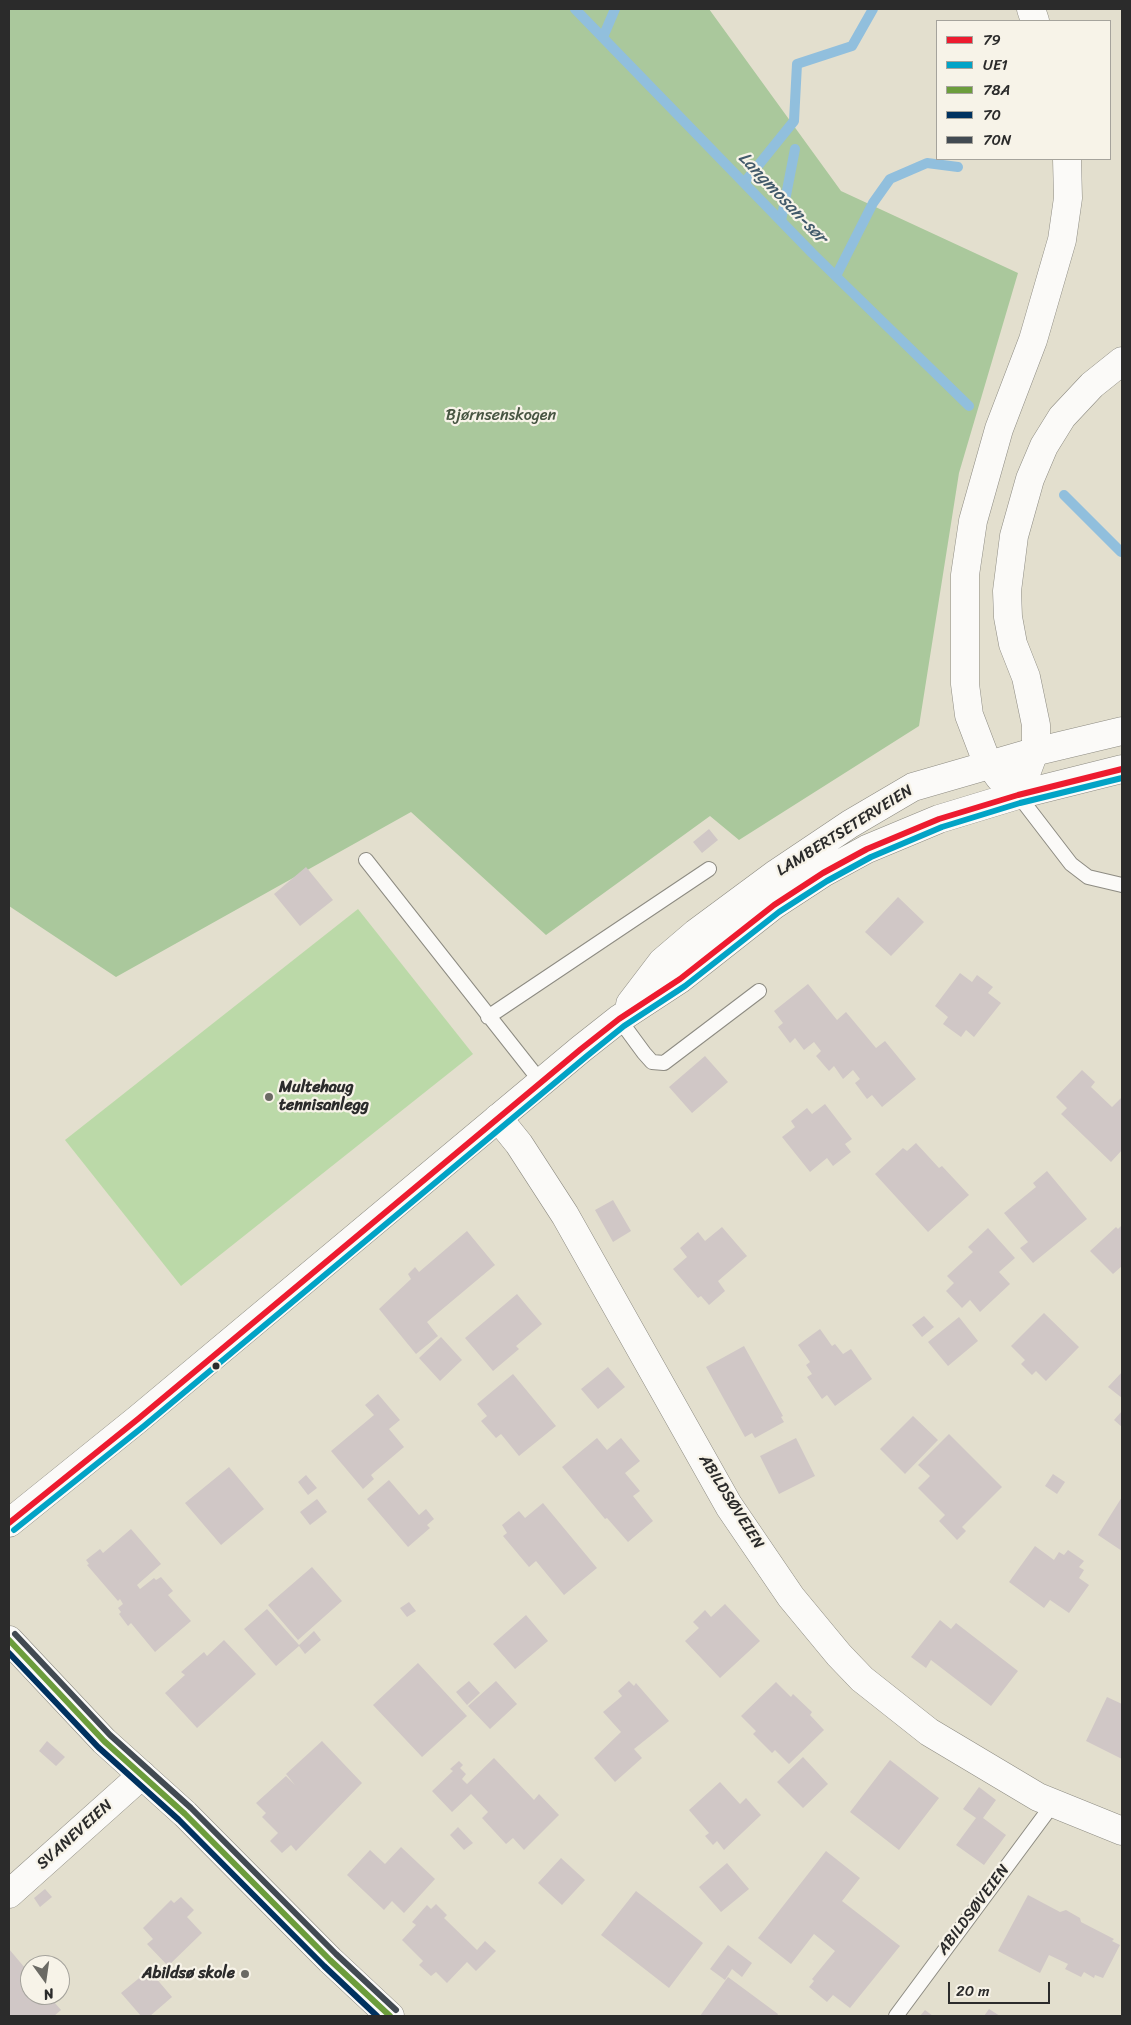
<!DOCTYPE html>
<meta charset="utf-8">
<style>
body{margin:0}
#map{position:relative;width:1131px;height:2025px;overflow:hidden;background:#e3dfce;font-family:Sriracha,sans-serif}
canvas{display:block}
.frame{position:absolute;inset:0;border:10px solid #2b2b2b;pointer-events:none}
.legend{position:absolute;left:936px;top:20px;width:175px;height:140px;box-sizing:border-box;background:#f7f3e8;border:1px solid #a5a39c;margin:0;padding:6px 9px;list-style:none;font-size:15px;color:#2b2b2b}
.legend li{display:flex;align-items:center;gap:10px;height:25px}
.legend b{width:25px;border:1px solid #a5a39c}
.north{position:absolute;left:20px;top:1955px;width:50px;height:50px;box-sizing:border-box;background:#f7f3e8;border:1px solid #a5a39c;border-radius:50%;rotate:166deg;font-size:14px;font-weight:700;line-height:20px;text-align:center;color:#2b2b2b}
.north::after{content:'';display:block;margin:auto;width:18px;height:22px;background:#6b6a64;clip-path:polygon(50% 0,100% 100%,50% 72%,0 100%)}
.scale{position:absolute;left:948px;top:1982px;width:102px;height:22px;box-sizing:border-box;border:2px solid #2b2b2b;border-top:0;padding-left:6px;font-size:15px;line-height:18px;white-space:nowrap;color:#2b2b2b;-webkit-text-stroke:4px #f7f3e8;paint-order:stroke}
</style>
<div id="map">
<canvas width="1131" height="2025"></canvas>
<div class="frame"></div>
<ul class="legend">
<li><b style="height:6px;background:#ed1b2f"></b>79</li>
<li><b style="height:6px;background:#02a3c6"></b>UE1</li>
<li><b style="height:6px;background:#6c9d3c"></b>78A</li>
<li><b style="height:6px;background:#003260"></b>70</li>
<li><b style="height:6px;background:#424a52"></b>70N</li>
</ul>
<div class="north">N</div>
<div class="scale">20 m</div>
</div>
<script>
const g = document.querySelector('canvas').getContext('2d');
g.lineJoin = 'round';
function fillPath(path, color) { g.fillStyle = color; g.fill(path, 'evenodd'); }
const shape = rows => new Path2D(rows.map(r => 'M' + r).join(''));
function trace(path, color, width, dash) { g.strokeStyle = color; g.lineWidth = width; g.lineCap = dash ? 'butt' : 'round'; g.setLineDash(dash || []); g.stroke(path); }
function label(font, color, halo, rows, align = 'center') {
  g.font = font + ' Sriracha,sans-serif'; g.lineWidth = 4.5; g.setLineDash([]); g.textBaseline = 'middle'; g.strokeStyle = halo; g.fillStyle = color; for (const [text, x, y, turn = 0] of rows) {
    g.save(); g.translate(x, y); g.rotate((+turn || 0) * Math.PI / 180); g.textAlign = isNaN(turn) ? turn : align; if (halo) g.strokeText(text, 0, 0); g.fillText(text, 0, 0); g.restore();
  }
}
fillPath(shape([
 [358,909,473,1054,181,1286,65,1140]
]), '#bbd9a8');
fillPath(shape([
 [9,9,709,9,841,191,1018,273,959,473,919,726,739,840,710,816,546,935,411,812,116,977,9,906]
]), '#aac89c');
trace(shape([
 [575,9,812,253,969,406],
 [603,37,615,9],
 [744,183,794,121,797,64,852,46,873,9],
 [781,221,795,149],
 [836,276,873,203,890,179,927,163,958,167],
 [1064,495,1121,552]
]), '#91bfdd', 10);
fillPath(shape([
 [709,829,718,840,702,853,693,842],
 [306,867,333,900,300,926,274,894],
 [898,897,924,922,891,956,865,932],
 [960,973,972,982,977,975,993,987,988,993,1001,1003,974,1037,966,1030,961,1037,943,1024,948,1017,935,1006],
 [808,984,837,1020,846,1012,876,1048,885,1041,916,1079,882,1107,872,1095,867,1099,855,1083,860,1079,853,1070,843,1079,834,1066,829,1071,816,1056,821,1051,814,1042,804,1050,795,1038,790,1043,778,1027,783,1023,774,1011],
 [705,1056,728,1082,692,1113,669,1087],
 [1082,1070,1095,1082,1091,1087,1112,1107,1122,1097,1122,1150,1111,1162,1061,1114,1067,1108,1056,1097],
 [825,1104,852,1139,845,1144,851,1152,833,1166,827,1158,810,1172,782,1137,795,1127,791,1121,807,1108,812,1114],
 [916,1143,939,1168,942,1166,969,1195,928,1232,875,1174,903,1148,907,1151],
 [1047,1171,1087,1219,1033,1263,1020,1248,1028,1242,1004,1213,1036,1187,1033,1183],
 [613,1200,631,1231,613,1242,595,1210],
 [1122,1225,1122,1266,1113,1274,1090,1251,1116,1227,1118,1229],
 [722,1227,747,1256,718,1281,725,1291,709,1305,701,1296,698,1298,673,1269,687,1257,680,1248,698,1232,705,1241],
 [988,1228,1015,1258,999,1272,1010,1284,980,1312,970,1300,962,1308,946,1291,954,1283,947,1276,973,1252,968,1247],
 [467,1231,495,1265,427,1322,438,1336,416,1354,379,1309,411,1279,408,1274,415,1267,419,1272],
 [517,1294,542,1324,516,1346,519,1349,493,1371,465,1338],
 [1044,1313,1079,1347,1046,1381,1036,1371,1032,1375,1021,1364,1025,1360,1011,1346],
 [924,1316,934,1327,922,1337,912,1325],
 [959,1317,978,1341,948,1366,928,1342],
 [820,1329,832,1346,835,1344,843,1354,851,1349,872,1379,835,1406,827,1395,822,1399,807,1377,812,1374,806,1365,810,1362,798,1345],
 [441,1337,462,1360,440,1381,419,1358],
 [744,1346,783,1416,781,1417,784,1422,755,1438,752,1433,745,1437,706,1367],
 [608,1367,625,1387,598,1409,581,1389],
 [1122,1372,1122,1398,1108,1387],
 [513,1374,556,1426,519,1456,501,1434,496,1438,481,1421,487,1416,477,1404],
 [378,1394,400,1420,389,1429,404,1447,371,1475,374,1479,363,1489,331,1451,374,1415,365,1405],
 [1122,1411,1122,1427,1114,1420],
 [913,1416,938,1440,905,1474,880,1449],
 [949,1434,1002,1487,962,1527,966,1531,957,1540,939,1521,945,1515,918,1488,930,1476,918,1465],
 [597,1438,607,1450,621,1438,640,1461,625,1473,640,1491,633,1496,653,1521,628,1542,607,1518,605,1519,562,1467],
 [796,1438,815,1476,779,1494,760,1456],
 [229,1467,264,1509,221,1545,185,1503],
 [1053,1474,1065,1482,1057,1494,1045,1486],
 [306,1475,317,1488,308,1495,298,1482],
 [389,1480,419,1515,426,1509,434,1519,427,1525,430,1528,408,1547,367,1499],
 [1122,1497,1122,1551,1098,1535],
 [317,1499,327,1512,310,1525,300,1512],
 [543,1503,597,1568,564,1595,536,1561,529,1567,503,1536,507,1533,502,1525,519,1511,525,1518],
 [131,1529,161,1564,137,1585,140,1589,154,1578,156,1580,161,1577,173,1591,168,1595,191,1621,155,1652,131,1623,128,1626,119,1614,121,1612,118,1608,123,1604,120,1599,118,1601,87,1565,89,1564,86,1560,100,1549,103,1553],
 [1035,1546,1054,1560,1059,1552,1064,1555,1068,1550,1084,1561,1079,1567,1084,1570,1079,1578,1089,1585,1069,1613,1050,1600,1044,1608,1009,1582],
 [312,1567,342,1601,298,1640,268,1605],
 [409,1602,416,1611,407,1617,400,1608],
 [725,1604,760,1641,720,1678,685,1641,699,1628,693,1622,705,1610,711,1617],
 [267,1609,299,1645,314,1631,321,1640,305,1654,299,1646,276,1666,244,1629],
 [526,1615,548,1641,515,1669,493,1644],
 [940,1620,951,1629,956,1623,1018,1671,991,1706,931,1660,926,1668,911,1657],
 [224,1640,256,1674,197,1728,165,1693,185,1675,181,1672,204,1652,207,1656],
 [418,1663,467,1716,422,1757,373,1705],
 [469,1681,480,1693,467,1705,456,1692],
 [496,1681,517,1704,490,1729,468,1706],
 [629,1681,634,1686,636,1683,669,1721,634,1749,642,1758,615,1782,594,1758,621,1732,603,1712,622,1696,618,1691],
 [776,1682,791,1697,793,1694,812,1712,810,1715,824,1730,789,1764,775,1750,772,1753,753,1734,756,1731,741,1716],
 [1107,1697,1122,1704,1122,1759,1086,1741],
 [47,1741,65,1757,56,1766,39,1751],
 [322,1741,362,1783,296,1851,291,1845,282,1853,270,1841,278,1833,262,1817,266,1813,256,1803,286,1776,295,1785,286,1774],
 [803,1757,828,1784,803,1808,777,1782],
 [494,1758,534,1800,539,1794,559,1815,524,1850,513,1838,506,1844,482,1818,488,1812,471,1794,452,1812,432,1791,453,1771,450,1769,459,1761,463,1765,460,1768,466,1774,462,1779,467,1784],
 [890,1760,939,1798,899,1850,850,1812],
 [720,1782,740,1804,746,1798,761,1815,724,1850,717,1841,713,1845,705,1836,709,1833,689,1810],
 [979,1787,996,1800,983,1818,1006,1835,984,1865,956,1845,976,1818,963,1809],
 [458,1827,473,1843,464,1850,450,1835],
 [401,1847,435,1879,404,1913,392,1901,384,1910,347,1875,370,1850,385,1864],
 [826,1851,860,1878,842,1901,900,1946,850,2008,833,1995,827,2002,809,1987,814,1981,812,1979,835,1951,814,1934,791,1964,758,1938],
 [561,1858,585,1880,562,1905,538,1883],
 [727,1863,749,1889,721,1912,699,1887],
 [45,1889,52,1897,40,1907,34,1898],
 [636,1891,703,1943,669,1988,601,1935],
 [1028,1895,1060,1912,1066,1910,1080,1918,1081,1922,1114,1939,1112,1941,1120,1945,1103,1978,1095,1975,1094,1978,1084,1972,1081,1977,1065,1969,1068,1964,1049,1955,1040,1973,998,1951],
 [181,1897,194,1910,187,1917,202,1933,168,1966,147,1944,153,1939,143,1928,171,1900,174,1903],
 [436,1904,447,1915,444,1918,477,1950,485,1941,496,1951,476,1971,467,1962,447,1983,436,1972,431,1976,419,1965,423,1961,402,1940,416,1925,412,1922,427,1905,431,1909],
 [728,1945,752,1963,742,1977,732,1969,725,1980,710,1969],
 [9,1949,30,1974,30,1995,48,1995,61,2010,54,2016,9,2016],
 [149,1970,172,1997,150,2016,141,2016,121,1993],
 [728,1977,778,2014,777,2016,700,2016],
 [989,2009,1000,2016,984,2016],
 [925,2010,933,2016,920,2016]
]), '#d0c7c6');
const service = shape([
 [1018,795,1071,864,1088,877,1122,885],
 [366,860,541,1082],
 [488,1017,709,869],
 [619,1019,644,1053,652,1062,664,1063,759,991],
 [896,2016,1053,1804]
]);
const minor = shape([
 [498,1118,519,1144,565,1215,729,1506,791,1597,839,1655,862,1679,929,1732,1038,1797,1122,1831],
 [9,1894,142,1775]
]);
const secondary = shape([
 [630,1004,662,962,696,933,777,873,850,824,913,787,1034,752,1122,731],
 [9,1523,138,1419,581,1049,619,1019,680,979,774,905,823,873,867,849,939,819,1018,795,1122,769],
 [9,1640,104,1741,185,1814,330,1960,390,2016]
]);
const trunk = shape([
 [1031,9,1035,21],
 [1067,159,1068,198,1062,240,1033,340,999,429,973,521,965,575,965,684,969,715,985,757,999,777,1018,795,1036,747,1036,725,1026,677,1013,644,1008,617,1007,591,1014,536,1030,479,1044,446,1062,417,1092,385,1122,361]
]);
trace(service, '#8d8b82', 16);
trace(minor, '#8d8b82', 29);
trace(secondary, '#8d8b82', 29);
trace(trunk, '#8d8b82', 29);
trace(service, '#fbfaf8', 14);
trace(minor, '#fbfaf8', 28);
trace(secondary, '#fbfaf8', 28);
trace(trunk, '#fbfaf8', 28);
trace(shape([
 [9,1523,138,1419,581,1049,619,1019,680,979,774,905,823,873,867,849,939,819,1018,795,1122,769]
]), '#ed1b2f', 6);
trace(shape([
 [14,1530,144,1426,587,1056,624,1026,685,986,779,912,827,881,871,857,942,827,1020,803,1122,778]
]), '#02a3c6', 6);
trace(shape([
 [9,1640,104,1741,185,1814,330,1960,390,2016]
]), '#6c9d3c', 6);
trace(shape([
 [9,1653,98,1747,179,1820,324,1966,377,2016]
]), '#003260', 6);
trace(shape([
 [15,1634,110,1735,191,1808,336,1954,396,2010]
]), '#424a52', 6);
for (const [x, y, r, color] of [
 [269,1097,5,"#6b6a64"],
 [216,1366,4.5,"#2b2b2b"],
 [245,1974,5,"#6b6a64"]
]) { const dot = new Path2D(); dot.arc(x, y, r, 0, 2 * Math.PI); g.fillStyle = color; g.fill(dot); trace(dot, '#f7f3e8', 2); }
label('16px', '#475542', '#f7f3e8', [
 ["Bjørnsenskogen",501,416]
]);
label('16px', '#2b2b2b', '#f7f3e8', [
 ["LAMBERTSETERVEIEN",845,831,-32],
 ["ABILDSØVEIEN",731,1502,58],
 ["SVANEVEIEN",75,1835,-42],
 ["ABILDSØVEIEN",974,1910,-53]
]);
label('bold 16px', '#2b2b2b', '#f7f3e8', [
 ["Multehaug",279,1088],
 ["tennisanlegg",279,1106],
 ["Abildsø skole",235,1974,"right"]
], 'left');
label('italic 18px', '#425a6b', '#f7f3e8', [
 ["Langmosan-sør",782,198,46]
]);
</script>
